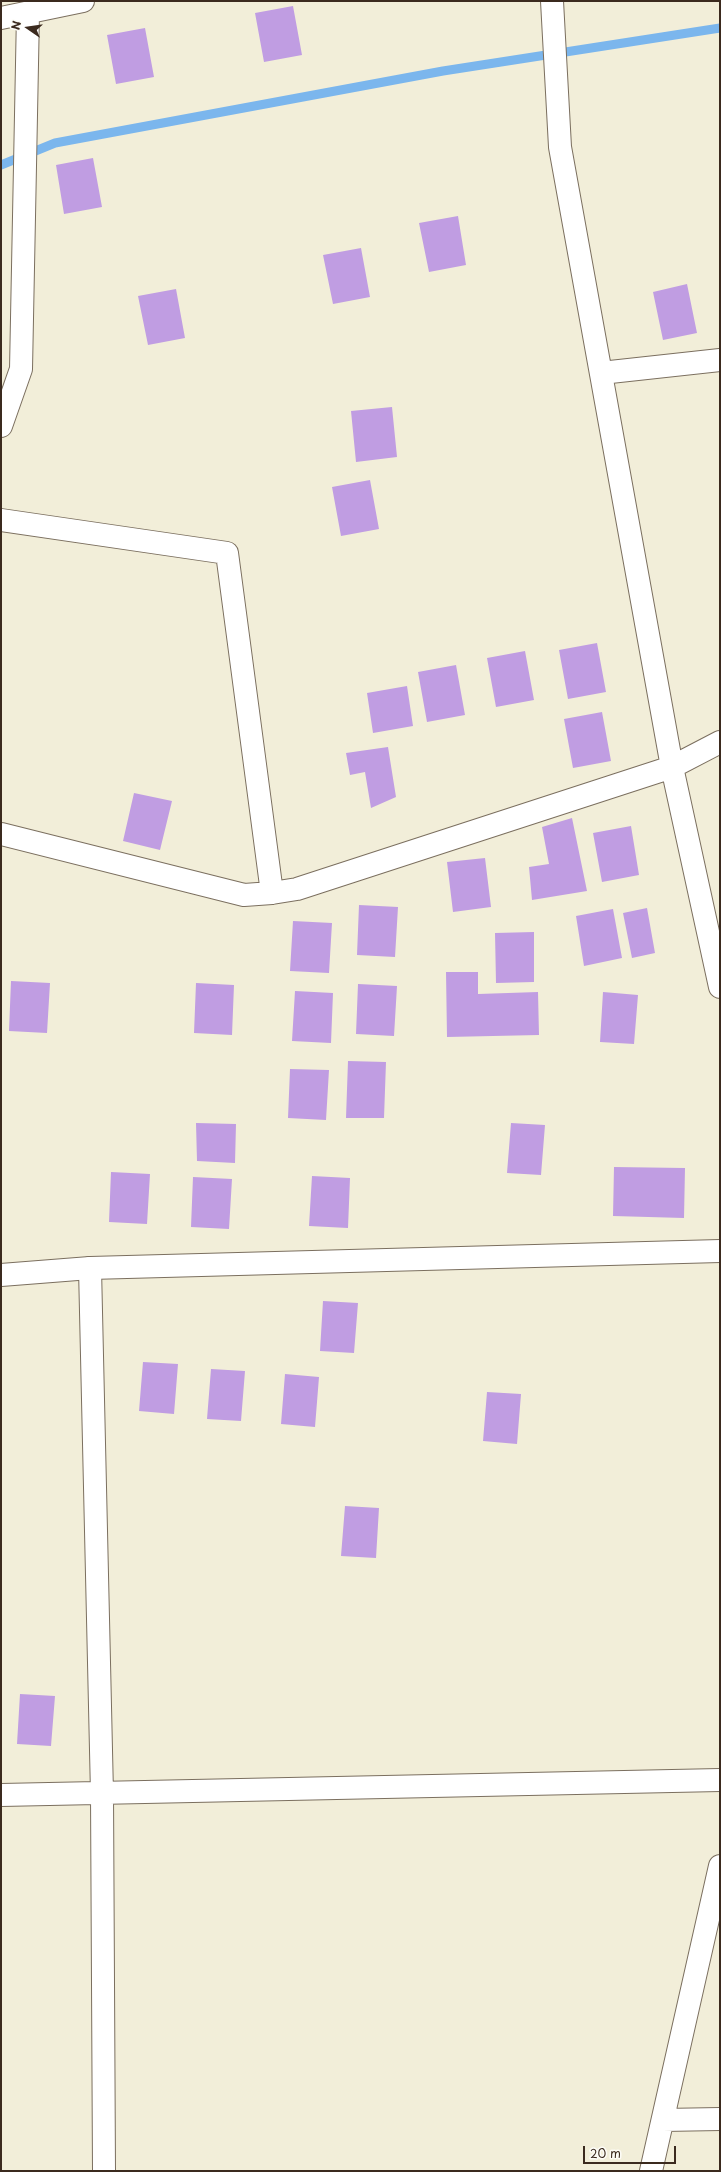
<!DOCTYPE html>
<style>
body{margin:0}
#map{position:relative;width:721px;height:2172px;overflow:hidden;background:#f2eed9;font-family:"Playpen Sans",sans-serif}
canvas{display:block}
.frame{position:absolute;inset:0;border:2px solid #3b2a1e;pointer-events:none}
.north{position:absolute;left:8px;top:8px;width:40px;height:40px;-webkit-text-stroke:3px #fdfcf7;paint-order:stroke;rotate:283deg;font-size:11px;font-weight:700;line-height:16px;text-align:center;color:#3b2a1e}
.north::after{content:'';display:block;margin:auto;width:14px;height:18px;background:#3b2a1e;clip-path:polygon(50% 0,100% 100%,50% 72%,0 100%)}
.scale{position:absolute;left:583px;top:2146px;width:93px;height:18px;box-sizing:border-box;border:2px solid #3b2a1e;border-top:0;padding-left:5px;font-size:12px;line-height:14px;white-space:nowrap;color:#3b2a1e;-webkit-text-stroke:3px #fdfcf7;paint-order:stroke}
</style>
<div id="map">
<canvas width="721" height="2172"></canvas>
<div class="frame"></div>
<div class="north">N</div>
<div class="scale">20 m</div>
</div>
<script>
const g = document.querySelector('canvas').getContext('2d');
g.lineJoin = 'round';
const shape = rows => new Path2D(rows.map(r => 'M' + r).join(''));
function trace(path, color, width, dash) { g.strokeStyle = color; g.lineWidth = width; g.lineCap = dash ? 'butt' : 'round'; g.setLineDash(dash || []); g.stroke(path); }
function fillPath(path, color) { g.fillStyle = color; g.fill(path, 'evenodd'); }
trace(shape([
 [1,165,55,143,443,71,720,28]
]), '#7bb6ed', 9);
fillPath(shape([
 [293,6,302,55,264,62,255,13],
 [145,28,154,77,116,84,107,35],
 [93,158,102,207,64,214,56,165],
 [458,216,466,265,429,272,419,223],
 [361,248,370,297,333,304,323,255],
 [687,284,697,333,663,340,653,292],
 [176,289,185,338,148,345,138,296],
 [392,407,397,457,356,462,351,411],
 [370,480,379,529,341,536,332,487],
 [597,643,606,692,568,699,559,650],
 [525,651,534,700,496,707,487,658],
 [456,665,465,715,427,722,418,672],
 [407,686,413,726,373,733,367,693],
 [602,712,611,761,573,768,564,719],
 [388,747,396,797,371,808,365,772,350,775,346,753],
 [134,793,172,801,160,850,123,841],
 [572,818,587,891,532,900,529,867,549,864,542,827],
 [631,826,639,875,602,882,593,833],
 [485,858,491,907,453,912,447,862],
 [359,905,398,907,395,957,357,955],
 [647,908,655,953,632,958,623,913],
 [613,909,622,958,584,966,576,916],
 [293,921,332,923,329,973,290,971],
 [534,932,534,982,496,983,495,933],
 [446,972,478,972,478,994,538,992,539,1035,447,1037],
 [11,981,50,983,47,1033,9,1031],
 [196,983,234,985,232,1035,194,1033],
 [358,984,397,986,394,1036,356,1034],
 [295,991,333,993,331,1043,292,1041],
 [603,992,638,995,634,1044,600,1042],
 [348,1061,386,1062,384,1118,346,1118],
 [290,1069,329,1070,326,1120,288,1118],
 [196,1123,236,1124,235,1163,197,1161],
 [511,1123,545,1125,541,1175,507,1173],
 [614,1167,685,1168,684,1218,613,1216],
 [111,1172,150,1174,147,1224,109,1222],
 [312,1176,350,1178,348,1228,309,1226],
 [193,1177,232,1179,229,1229,191,1227],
 [323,1301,358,1303,354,1353,320,1351],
 [143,1362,178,1364,174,1414,139,1411],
 [211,1369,245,1371,241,1421,207,1419],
 [285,1374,319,1377,315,1427,281,1424],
 [487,1392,521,1394,517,1444,483,1441],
 [345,1506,379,1508,376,1558,341,1556],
 [20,1694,55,1696,51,1746,17,1744]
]), '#c09de2');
const minor = shape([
 [552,1,560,147,672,767,720,987],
 [1,18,83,1],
 [601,373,720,360],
 [1,426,21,369,28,13],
 [1,520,227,553,272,893],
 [1,834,244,895,272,893,297,889,672,767,720,742],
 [90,1268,102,1794,104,2171],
 [1,1795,720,1780],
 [663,2120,720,2119],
 [651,2171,720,1866]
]);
const tertiary = shape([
 [1,1275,90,1268,720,1251]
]);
trace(minor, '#7b6f5f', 24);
trace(tertiary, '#7b6f5f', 24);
trace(minor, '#fff', 22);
trace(tertiary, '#fff', 22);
</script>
